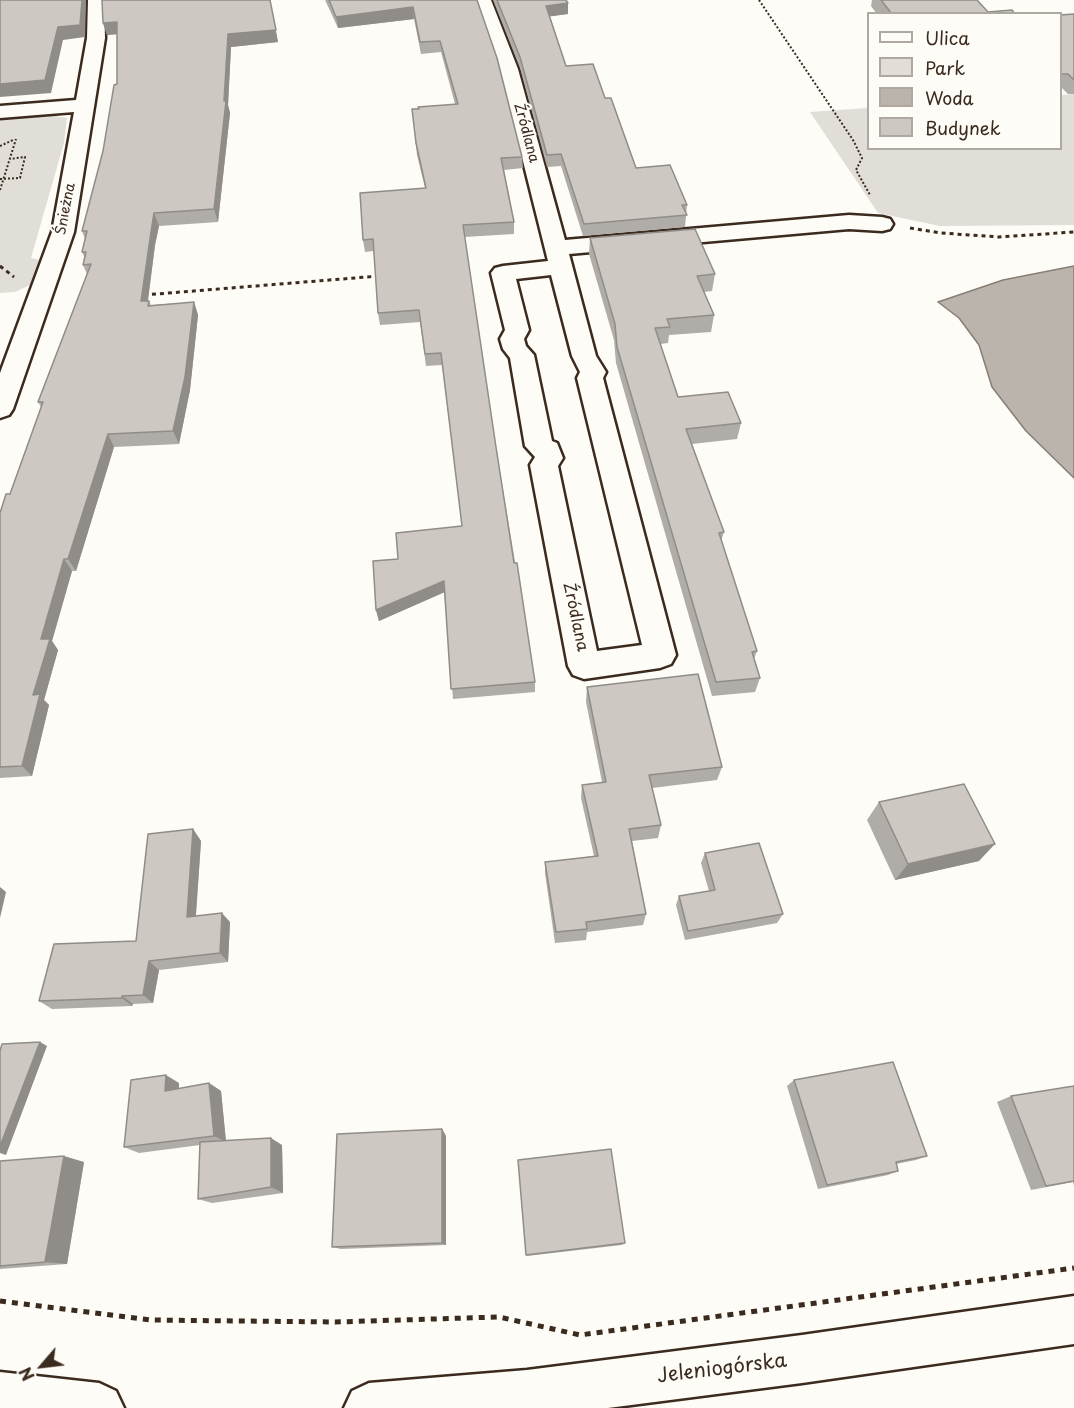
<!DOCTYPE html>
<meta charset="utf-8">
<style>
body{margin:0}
#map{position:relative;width:1074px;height:1408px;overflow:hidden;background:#fdfcf7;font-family:"Playpen Sans",sans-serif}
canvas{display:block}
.legend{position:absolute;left:867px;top:12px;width:195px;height:138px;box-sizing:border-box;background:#fdfcf7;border:2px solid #afa8a0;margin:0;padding:8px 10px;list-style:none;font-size:18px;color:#3b2a1e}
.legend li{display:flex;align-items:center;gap:12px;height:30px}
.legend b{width:30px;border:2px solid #afa8a0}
.north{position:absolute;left:12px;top:1336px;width:60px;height:60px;-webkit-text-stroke:4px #fdfcf7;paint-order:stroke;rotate:242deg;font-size:16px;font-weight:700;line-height:24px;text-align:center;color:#3b2a1e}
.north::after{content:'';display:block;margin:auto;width:21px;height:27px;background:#3b2a1e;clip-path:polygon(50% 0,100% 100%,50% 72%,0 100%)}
</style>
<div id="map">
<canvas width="1074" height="1408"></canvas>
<ul class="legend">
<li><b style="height:8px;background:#fdfcf7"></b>Ulica</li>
<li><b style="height:16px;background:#e1ded7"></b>Park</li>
<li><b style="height:16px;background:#bbb4ad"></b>Woda</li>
<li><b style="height:16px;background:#cdc8c2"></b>Budynek</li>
</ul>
<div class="north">N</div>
</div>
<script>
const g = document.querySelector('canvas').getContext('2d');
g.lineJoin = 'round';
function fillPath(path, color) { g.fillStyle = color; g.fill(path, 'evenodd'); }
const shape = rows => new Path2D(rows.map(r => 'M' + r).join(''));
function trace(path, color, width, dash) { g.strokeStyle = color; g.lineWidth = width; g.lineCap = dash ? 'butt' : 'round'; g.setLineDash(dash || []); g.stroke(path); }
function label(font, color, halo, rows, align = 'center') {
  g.font = font + ' "Playpen Sans",sans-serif'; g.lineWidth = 4.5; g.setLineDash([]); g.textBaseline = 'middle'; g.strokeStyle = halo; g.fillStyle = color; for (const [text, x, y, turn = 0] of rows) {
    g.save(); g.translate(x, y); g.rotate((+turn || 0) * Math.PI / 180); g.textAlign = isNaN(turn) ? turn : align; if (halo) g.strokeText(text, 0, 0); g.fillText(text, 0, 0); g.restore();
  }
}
fillPath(shape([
 [1074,94,1074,225,940,226,878,213,810,112,868,108,868,148,1060,148,1061,95],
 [48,115,67,118,64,143,31,258,40,260,32,284,15,292,0,293,0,118]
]), '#e1ded7');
const water = shape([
 [1074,266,1074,478,1026,431,992,387,979,345,959,318,938,302,1003,280,1074,266]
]);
fillPath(water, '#bbb4ad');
trace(water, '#887d74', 1.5);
const minor = shape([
 [88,0,104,0,105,38,74,232,13,409,9,415,0,418,0,373,52,232,74,112,0,118,0,106,76,100,87,38,88,0],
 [475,0,491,0,518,69,565,240,849,215,882,217,890,219,893,224,890,229,882,231,849,229,569,254,596,356,606,372,603,378,676,655,671,664,660,668,584,679,573,675,568,666,530,465,535,457,525,446,510,358,503,349,500,339,505,330,491,273,495,268,503,266,548,261,500,69,475,0],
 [551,275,572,356,580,372,577,378,642,645,597,651,558,466,563,458,557,443,552,441,534,355,526,346,524,339,529,330,516,279,551,275]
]);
const tertiary = shape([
 [1074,1296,1074,1344,802,1383,608,1408,344,1408,352,1391,369,1383,527,1370,802,1335,1074,1296],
 [0,1372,99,1383,116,1391,124,1408,0,1408,0,1372]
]);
trace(minor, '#3b2a1e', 5);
trace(tertiary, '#3b2a1e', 5);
trace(shape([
 [759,0,853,140,862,158,856,170,870,195],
 [0,146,13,140],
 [0,179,20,178,25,157,10,159],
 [0,190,16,139]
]), '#3b2a1e', 2, [2, 2]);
trace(shape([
 [910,228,941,233,999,237,1074,232],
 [0,266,14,277],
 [144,295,379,276]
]), '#3b2a1e', 3, [4, 4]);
trace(shape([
 [0,1301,150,1320,335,1322,499,1317,580,1335,1074,1268]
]), '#3b2a1e', 5, [6, 6]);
fillPath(minor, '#fdfcf7');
fillPath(tertiary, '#fdfcf7');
fillPath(shape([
 [270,0,278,42,231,47,228,105,230,113,218,222,159,226,155,245,148,301,149,301,151,305,194,302,198,315,190,390,179,444,114,447,76,571,72,571,52,641,58,650,44,700,49,705,32,776,0,778,0,513,10,494,41,407,38,402,87,274,83,265,85,258,82,252,85,239,82,231,103,151,117,84,117,34,107,35,103,23],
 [325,0,477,0,522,157,523,168,504,170,514,222,514,234,464,237,496,447,535,682,535,692,453,699,444,592,379,621,376,610,398,559,462,526,442,365,426,366,420,322,380,325,378,313,374,251,365,252,363,240,425,188,417,155,412,109,455,104,441,52,421,54,414,19,338,28],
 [493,0,566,0,568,14,550,16,566,66,605,98,636,168,687,205,685,227,583,236,561,166,547,167,520,68],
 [872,0,977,0,988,12,1015,14,877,14,871,6],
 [1074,14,1074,94,1068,94,1062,88,1060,88,1060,15],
 [590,238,715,274,712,291,704,292,714,315,711,332,669,335,668,343,660,344,678,397,741,423,737,439,692,444,724,532,721,541,757,651,754,659,760,678,755,692,712,696,616,363,614,340,589,254],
 [587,687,722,767,717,780,652,788,661,825,658,838,632,841,646,914,643,925,587,932,586,940,555,943,545,873,545,862,594,856,581,798,582,785,602,782,586,702],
 [879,802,979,861,895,880,867,820],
 [193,829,201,841,196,916,230,922,228,962,159,970,153,1003,133,1004,132,1006,52,1009,39,1001,136,941],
 [705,853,783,914,777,923,685,940,676,905,679,896,709,891,701,863],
 [794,1080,927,1156,916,1160,896,1164,898,1171,888,1175,818,1189,787,1086],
 [179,1083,179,1089,209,1083,221,1091,226,1141,282,1145,283,1193,212,1203,198,1199,200,1145,139,1153,124,1147],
 [1074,1086,1074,1186,1073,1182,1031,1190,997,1102,1011,1096],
 [442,1129,446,1136,446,1245,341,1249,332,1247],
 [518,1160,625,1243,622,1245,527,1256],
 [0,1161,84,1162,67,1264,0,1269]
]), '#b0aca7');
fillPath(shape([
 [82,0,86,0,85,37,63,40,51,93,0,97,0,84,58,27],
 [270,0,278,42,231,47,228,105,230,113,218,222,214,209,224,101,228,34],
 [568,3,568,14,546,17,546,6],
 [413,7,414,19,338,28,336,17],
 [117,22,121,34,107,35,103,23],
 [154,213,159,226,155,245,146,314,141,301,151,232],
 [194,302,198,315,190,390,179,444,173,431],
 [108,434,114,447,76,571,68,559],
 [64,559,72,571,52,641,58,650,44,700,49,705,32,776,22,766,41,639],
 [444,581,445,592,379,621,376,610],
 [193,829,201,841,195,926,187,917],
 [995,844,979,861,895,880,908,864],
 [0,887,6,892,0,918],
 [222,913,230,922,228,962,220,953],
 [149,961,159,970,153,1003,143,995],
 [122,996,133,1004,132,1006,122,998],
 [40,1042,47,1046,6,1155,0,1153,0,1146],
 [166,1075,179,1083,178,1099,165,1091],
 [209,1083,221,1091,226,1142,214,1136],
 [442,1129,446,1136,446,1245,442,1243],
 [271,1138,282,1145,283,1193,271,1187],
 [64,1156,84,1162,67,1264,45,1262]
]), '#908c88');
const building = shape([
 [0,0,82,0,80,25,58,27,45,80,0,84,0,0],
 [102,0,270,0,276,30,228,34,224,101,226,101,214,209,154,213,151,232,141,301,149,301,148,306,194,302,185,377,173,431,108,434,68,559,64,559,41,639,50,639,33,695,40,694,22,766,0,767,0,513,6,494,10,494,43,402,38,402,91,264,83,265,86,252,82,252,87,231,82,231,103,151,114,85,117,84,117,22,103,23,102,0],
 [329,0,477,0,497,58,522,157,501,158,514,222,463,225,496,447,514,563,517,563,535,682,451,689,444,581,376,610,373,561,398,559,396,533,462,526,441,353,425,354,419,310,378,313,373,239,363,240,360,193,426,188,416,143,412,109,419,109,418,107,458,104,440,41,420,42,413,7,336,17,329,0],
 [497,0,566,0,568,3,546,6,566,66,593,64,605,98,611,98,636,168,670,165,687,205,682,205,687,215,584,224,561,154,547,155,520,57,497,0],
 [881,0,977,0,988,12,1012,10,1015,14,892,14,881,0],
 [1074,14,1074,80,1068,74,1060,74,1060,15,1074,14],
 [695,229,715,274,697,276,714,315,667,319,670,327,655,328,678,397,728,392,741,423,686,429,724,532,719,533,757,651,752,652,760,678,716,682,617,347,615,324,590,238,695,229],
 [698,674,722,767,649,775,661,825,629,829,646,914,586,922,587,929,556,932,545,862,598,856,582,785,606,782,587,687,698,674],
 [964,784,995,844,908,864,879,802,964,784],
 [193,829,187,917,222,913,220,953,149,961,143,995,122,996,122,998,39,1001,54,944,136,941,148,834,193,829],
 [759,843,783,914,688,931,679,896,715,890,705,853,759,843],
 [40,1042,0,1146,0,1051,2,1044,40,1042],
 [893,1062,927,1156,896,1162,898,1171,827,1185,794,1080,893,1062],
 [166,1075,165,1091,209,1083,214,1136,124,1147,131,1080,166,1075],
 [1074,1086,1074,1181,1046,1186,1011,1096,1074,1086],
 [442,1129,442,1243,332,1247,337,1134,442,1129],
 [271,1138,271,1187,198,1199,200,1142,271,1138],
 [611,1149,625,1243,526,1255,518,1160,611,1149],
 [64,1156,45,1262,0,1266,0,1161,64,1156]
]);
fillPath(building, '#cdc8c2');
trace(building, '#908c88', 1.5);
label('14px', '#3b2a1e', '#fdfcf7', [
 ["Źródlana",526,133,75],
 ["Śnieżna",66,209,-79]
]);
label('16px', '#3b2a1e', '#fdfcf7', [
 ["Źródlana",575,617,78]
]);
label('20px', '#3b2a1e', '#fdfcf7', [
 ["Jeleniogórska",722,1369,-7]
]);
</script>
